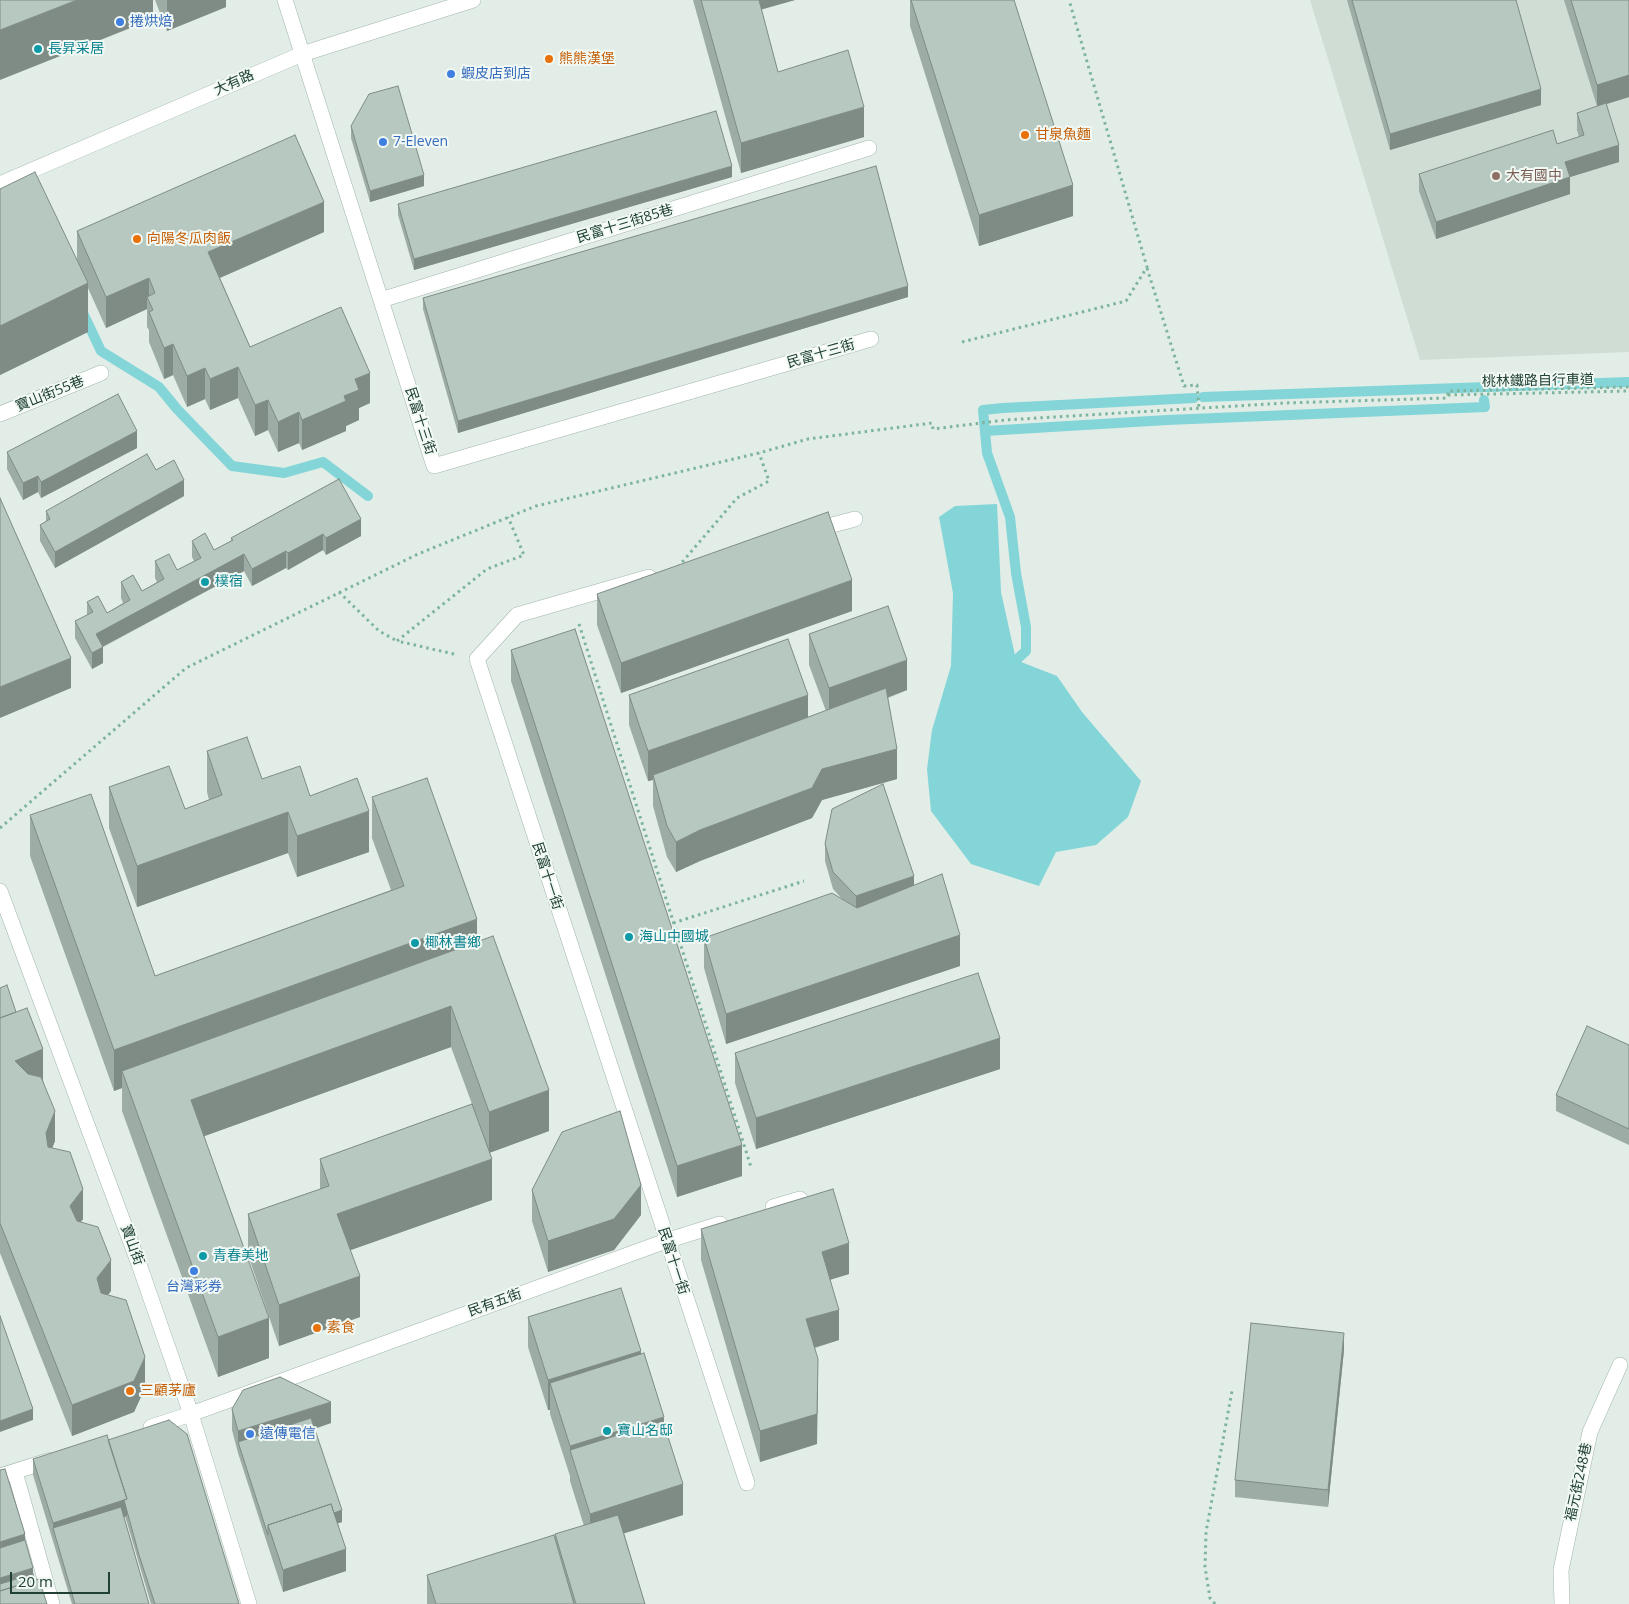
<!DOCTYPE html>
<meta charset="utf-8">
<style>
body{margin:0}
#map{position:relative;width:1629px;height:1604px;overflow:hidden;background:#e1ede6;font-family:"Open Sans",sans-serif}
canvas{display:block}
.scale{position:absolute;left:10px;top:1572px;width:100px;height:22px;box-sizing:border-box;border:2px solid #1f4033;border-top:0;padding-left:6px;font-size:15px;line-height:18px;white-space:nowrap;color:#1f4033;-webkit-text-stroke:4px #f2f9f5;paint-order:stroke}
</style>
<div id="map">
<canvas width="1629" height="1604"></canvas>
<div class="scale">20 m</div>
</div>
<script>
const g = document.querySelector('canvas').getContext('2d');
g.lineJoin = 'round';
function fillPath(path, color) { g.fillStyle = color; g.fill(path, 'evenodd'); }
const shape = rows => new Path2D(rows.map(r => 'M' + r).join(''));
function trace(path, color, width, dash) { g.strokeStyle = color; g.lineWidth = width; g.lineCap = dash ? 'butt' : 'round'; g.setLineDash(dash || []); g.stroke(path); }
function label(font, color, halo, rows, align = 'center') {
  g.font = font + ' "Open Sans","Noto Sans TC",sans-serif'; g.lineWidth = 4; g.setLineDash([]); g.textBaseline = 'middle'; g.strokeStyle = halo; g.fillStyle = color; for (const [text, x, y, turn = 0] of rows) {
    g.save(); g.translate(x, y); g.rotate((+turn || 0) * Math.PI / 180); g.textAlign = isNaN(turn) ? turn : align; if (halo) g.strokeText(text, 0, 0); g.fillText(text, 0, 0); g.restore();
  }
}
fillPath(shape([
 [1310,0,1629,0,1629,352,1420,360]
]), '#cfddd5');
fillPath(shape([
 [997,504,1001,592,1016,660,1057,676,1082,712,1141,781,1128,817,1096,845,1056,852,1039,886,971,864,931,811,927,769,932,730,951,666,953,593,939,517,955,506]
]), '#83d5d8');
trace(shape([
 [82,311,101,351,159,387,177,409,232,466,284,473,323,462,368,496],
 [1203,397,1629,382],
 [985,431,1167,420,1485,407,1484,400],
 [1016,660,1026,651,1026,627,1016,573,1010,517,987,453,983,410,1003,408,1194,398]
]), '#83d5d8', 10);
const minor = shape([
 [285,0,434,466,871,339],
 [0,184,302,54,473,0],
 [381,300,869,148],
 [0,414,101,373],
 [813,530,855,519],
 [649,577,517,615,477,659,747,1483],
 [0,891,140,1267,191,1414,249,1604],
 [773,1207,800,1199],
 [151,1427,191,1414,666,1241,720,1224],
 [15,1472,52,1604],
 [0,1476,51,1460],
 [1562,1604,1561,1570,1590,1432,1620,1365]
]);
trace(minor, '#a3b6ad', 16);
trace(shape([
 [1147,268,1184,386,1197,385,1199,409],
 [962,342,1126,301,1147,267,1069,0],
 [1448,395,1448,391,1629,387],
 [1448,395,1629,391],
 [678,567,737,498,769,481,759,453],
 [339,592,379,631,397,641],
 [579,624,751,1167],
 [454,654,397,641,487,569,524,555,508,517],
 [0,828,186,668,418,554,536,506,759,453,808,439,932,423,933,429,1005,420,1285,403,1447,398,1448,395],
 [667,925,804,881],
 [1215,1604,1210,1598,1205,1567,1206,1532,1232,1391]
]), '#7eb49d', 3, [2.5, 4]);
trace(minor, '#fff', 15);
fillPath(shape([
 [155,0,226,0,226,7,167,31],
 [693,0,795,0,761,9,778,72,864,137,741,173],
 [910,0,1014,0,1073,216,979,246,910,26],
 [1347,0,1516,0,1541,105,1390,150],
 [1564,0,1629,0,1629,97,1606,104,1619,162,1570,177,1570,194,1436,239,1419,191,1419,174,1557,144,1579,137,1577,130,1577,113,1597,106],
 [351,126,424,186,370,202,351,138],
 [732,177,414,270,398,215,398,204],
 [0,189,77,259,77,231,324,232,220,278,250,347,370,403,359,408,359,420,346,426,346,431,302,450,299,443,278,452,268,430,255,436,238,398,210,410,205,399,187,407,173,375,164,379,149,342,149,330,147,327,147,309,106,328,88,288,88,332,0,375],
 [908,297,458,433,423,309,423,298],
 [137,448,41,498,38,492,23,500,7,469,7,452],
 [339,479,361,536,326,555,323,550,288,570,286,568,252,586,244,571,103,647,103,663,92,669,75,638,75,621,87,615,87,602,107,613,123,603,121,598,121,582,142,591,157,582,155,578,155,561,177,570,194,561,192,557,192,541,214,550,231,541,231,538],
 [184,496,55,568,40,541,40,525,46,521,46,511],
 [597,594,852,611,621,693,597,625],
 [809,634,907,690,888,698,897,779,822,800,812,818,700,861,676,872,667,857,653,806,653,780,648,781,629,725,629,695,808,718,826,711,809,665],
 [511,650,742,1176,677,1197,511,681],
 [207,751,262,779,310,796,369,852,297,877,288,853,137,907,109,828,109,787,185,809,209,800,207,792],
 [372,797,477,941,549,1131,489,1153,492,1200,350,1250,360,1317,279,1346,248,1255,248,1214,320,1189,320,1159,472,1104,451,1047,204,1136,269,1358,218,1377,122,1111,122,1088,114,1091,30,856,30,815,155,976,391,890,372,838],
 [825,844,914,886,960,966,726,1044,704,968,704,938,843,900,833,889,825,861],
 [0,988,16,1012,43,1080,55,1141,52,1148,83,1219,81,1222,111,1291,108,1295,145,1388,134,1412,72,1436,0,1253],
 [1629,1045,1629,1145,1556,1111,1556,1095],
 [735,1053,1000,1069,756,1149,735,1083],
 [532,1190,641,1215,614,1250,548,1272,532,1221],
 [701,1229,849,1274,830,1280,839,1340,815,1348,817,1444,760,1462,701,1260],
 [528,1317,641,1354,664,1422,683,1515,624,1533,645,1604,427,1604,427,1575,555,1539,555,1534,584,1526,570,1481,570,1476,550,1414,550,1410,548,1410,528,1347],
 [1344,1350,1328,1507,1235,1497,1235,1480],
 [232,1409,331,1423,315,1429,342,1522,338,1523,346,1571,283,1592,268,1546,238,1453,232,1430],
 [108,1440,239,1604,151,1604,125,1516,124,1517,149,1604,72,1604,33,1475,33,1459]
]), '#9daca4');
fillPath(shape([
 [77,0,153,0,153,19,0,80,0,30],
 [167,0,226,0,226,7,167,31],
 [753,0,795,0,753,12],
 [1629,75,1629,97,1597,107,1597,85],
 [1541,89,1541,105,1390,150,1390,134],
 [864,107,864,137,741,173,741,143],
 [1619,145,1619,162,1570,177,1570,194,1436,239,1436,222,1565,162],
 [732,166,732,177,414,270,414,259],
 [424,175,424,186,370,202,370,191],
 [1073,185,1073,216,979,246,979,215],
 [324,202,324,232,208,283,208,252],
 [149,278,149,300,147,297,147,309,106,328,106,297],
 [88,283,88,332,0,375,0,326],
 [908,286,908,297,458,433,458,421],
 [173,344,173,375,164,379,164,348],
 [238,367,238,398,210,410,210,379],
 [205,368,205,399,187,407,187,376],
 [370,373,370,403,359,408,359,420,346,426,346,431,302,450,302,420,355,379],
 [268,400,268,430,255,436,255,405],
 [299,412,299,443,278,452,278,422],
 [137,431,137,448,41,498,41,482],
 [38,476,38,492,23,500,23,483],
 [184,480,184,496,55,568,55,552],
 [361,519,361,536,326,555,326,538],
 [323,534,323,550,288,570,288,553],
 [286,551,286,568,252,586,252,569],
 [244,554,244,571,96,650,96,634],
 [852,580,852,611,621,693,621,663],
 [103,647,103,663,92,669,92,653],
 [71,658,71,688,0,718,0,687],
 [907,660,907,690,829,719,829,688],
 [808,695,808,726,653,775,653,780,648,781,648,751],
 [897,749,897,779,822,800,812,818,700,861,676,872,676,842,822,769],
 [369,811,369,852,297,877,297,836],
 [288,812,288,853,137,907,137,866],
 [914,876,914,893,856,913,856,896],
 [477,919,477,960,122,1071,122,1088,114,1091,114,1050],
 [960,935,960,966,726,1044,726,1014],
 [451,1006,451,1047,191,1141,191,1100],
 [1000,1038,1000,1069,756,1149,756,1118],
 [43,1049,43,1080,15,1091,15,1061],
 [549,1090,549,1131,489,1153,489,1112],
 [55,1111,55,1141,46,1164,46,1133],
 [742,1145,742,1176,677,1197,677,1166],
 [492,1159,492,1200,337,1255,337,1214],
 [641,1185,641,1215,614,1250,548,1272,548,1241],
 [83,1189,83,1219,70,1236,70,1206],
 [849,1243,849,1274,822,1282,822,1252],
 [111,1260,111,1291,97,1309,97,1278],
 [360,1276,360,1317,279,1346,279,1305],
 [839,1310,839,1340,806,1350,806,1319],
 [269,1318,269,1358,218,1377,218,1337],
 [1344,1333,1344,1350,1328,1507,1328,1490],
 [641,1351,641,1381,550,1383,550,1410,548,1410,548,1380],
 [145,1357,145,1388,134,1412,72,1436,72,1405],
 [818,1390,817,1444,760,1462,760,1431],
 [331,1402,331,1423,241,1452,238,1442,238,1453,238,1431],
 [33,1409,33,1420,0,1432,0,1421],
 [664,1417,664,1448,570,1451,570,1446],
 [683,1484,683,1515,590,1544,590,1514],
 [127,1499,127,1516,56,1538,53,1528,53,1539,53,1523],
 [342,1510,342,1522,274,1544,271,1534],
 [25,1534,25,1551,0,1559,0,1542],
 [346,1549,346,1571,283,1592,283,1570],
 [33,1568,33,1580,0,1590,0,1578]
]), '#7f8c86');
const building = shape([
 [0,0,77,0,0,30,0,0],
 [701,0,759,0,778,72,848,50,864,107,741,143,701,0],
 [911,0,1014,0,1073,185,979,215,911,0],
 [1352,0,1516,0,1541,89,1390,134,1352,0],
 [1571,0,1629,0,1629,75,1597,85,1571,0],
 [398,86,424,175,370,191,351,126,369,94,398,86],
 [1606,103,1619,145,1565,162,1570,177,1436,222,1419,174,1553,130,1557,144,1584,135,1577,113,1606,103],
 [716,111,732,166,414,259,398,204,716,111],
 [295,135,324,202,208,252,250,347,341,307,370,373,355,379,359,390,344,396,346,401,302,420,299,412,278,422,268,400,255,405,238,367,210,379,205,368,187,376,173,344,164,348,149,312,153,310,147,297,155,293,149,278,106,297,77,231,295,135],
 [876,166,908,286,458,421,423,298,876,166],
 [35,172,88,283,0,326,0,189,35,172],
 [118,394,137,431,41,482,38,476,23,483,7,452,118,394],
 [147,454,156,470,174,460,184,480,55,552,40,525,50,519,46,511,147,454],
 [339,479,361,519,326,538,323,534,288,553,286,551,252,569,244,554,96,634,103,647,92,653,75,621,93,612,87,602,98,596,107,613,130,600,121,582,133,575,142,591,164,579,155,561,169,554,177,570,201,558,192,541,205,533,214,550,233,540,231,538,339,479],
 [0,498,71,658,0,687,0,498],
 [828,512,852,580,621,663,597,594,828,512],
 [888,606,907,660,829,688,809,634,888,606],
 [575,629,742,1145,677,1166,511,650,575,629],
 [788,639,808,695,648,751,629,695,788,639],
 [886,688,897,749,822,769,812,788,700,830,676,842,667,826,653,775,886,688],
 [247,737,262,779,300,766,310,796,357,778,369,811,297,836,288,812,137,866,109,787,169,766,185,809,222,795,207,751,247,737],
 [427,778,477,919,114,1050,30,815,91,794,155,976,404,886,372,797,427,778],
 [883,784,914,876,856,896,833,872,825,844,832,809,883,784],
 [942,874,960,935,726,1014,704,938,832,893,857,908,942,874],
 [493,936,549,1090,489,1112,451,1006,191,1100,269,1318,218,1337,122,1071,493,936],
 [978,973,1000,1038,756,1118,735,1053,978,973],
 [7,985,16,1012,0,1018,0,988,7,985],
 [27,1008,43,1049,15,1061,28,1074,41,1077,55,1111,46,1133,48,1147,70,1152,83,1189,70,1206,77,1221,98,1227,111,1260,97,1278,101,1293,126,1300,145,1357,134,1381,72,1405,0,1223,0,1018,27,1008],
 [1587,1026,1629,1045,1629,1129,1556,1095,1587,1026],
 [472,1104,492,1159,337,1214,360,1276,279,1305,248,1214,329,1186,320,1159,472,1104],
 [620,1111,641,1185,614,1219,548,1241,532,1190,562,1132,620,1111],
 [833,1189,849,1243,822,1252,839,1310,806,1319,818,1359,817,1414,760,1431,701,1229,833,1189],
 [621,1288,641,1351,548,1380,528,1317,621,1288],
 [0,1316,33,1409,0,1421,0,1316],
 [1251,1323,1344,1333,1328,1490,1235,1480,1251,1323],
 [644,1353,664,1417,570,1446,550,1383,644,1353],
 [280,1377,331,1402,238,1431,232,1409,243,1390,280,1377],
 [311,1418,342,1510,334,1513,331,1504,268,1525,268,1535,238,1442,311,1418],
 [169,1420,187,1434,239,1604,155,1604,139,1555,124,1500,127,1499,108,1440,169,1420],
 [663,1421,683,1484,590,1514,570,1450,663,1421],
 [107,1435,127,1499,53,1523,33,1459,107,1435],
 [5,1469,25,1534,0,1542,0,1470,5,1469],
 [331,1504,346,1549,283,1570,268,1525,331,1504],
 [121,1507,149,1604,75,1604,53,1528,121,1507],
 [618,1515,645,1604,576,1604,555,1534,618,1515],
 [554,1535,574,1604,436,1604,427,1575,554,1535],
 [25,1540,33,1568,0,1578,0,1548,25,1540],
 [33,1574,35,1580,0,1591,0,1584,33,1574],
 [39,1579,47,1604,0,1604,0,1591,39,1579]
]);
fillPath(building, '#b6c8bf');
trace(building, '#7f8c86', 1);
for (const [x, y, r, color] of [
 [120,22,5,"#3f7fe0"],
 [38,49,5,"#0f9aa8"],
 [549,59,5,"#e8710a"],
 [451,74,5,"#3f7fe0"],
 [1025,135,5,"#e8710a"],
 [383,142,5,"#3f7fe0"],
 [1496,176,5,"#8d6e63"],
 [137,239,5,"#e8710a"],
 [205,582,5,"#0f9aa8"],
 [629,937,5,"#0f9aa8"],
 [415,943,5,"#0f9aa8"],
 [203,1256,5,"#0f9aa8"],
 [194,1271,5,"#3f7fe0"],
 [317,1328,5,"#e8710a"],
 [130,1391,5,"#e8710a"],
 [607,1431,5,"#0f9aa8"],
 [250,1434,5,"#3f7fe0"]
]) { const dot = new Path2D(); dot.arc(x, y, r, 0, 2 * Math.PI); g.fillStyle = color; g.fill(dot); trace(dot, '#f2f9f5', 2); }
label('14px', '#366cbe', '#f2f9f5', [
 ["捲烘焙",130,22],
 ["蝦皮店到店",461,74],
 ["7-Eleven",393,142],
 ["台灣彩券",194,1287,"center"],
 ["遠傳電信",260,1434]
], 'left');
label('14px', '#0d838f', '#f2f9f5', [
 ["長昇采居",48,49],
 ["樸宿",215,582],
 ["海山中國城",639,937],
 ["椰林書鄉",425,943],
 ["青春美地",213,1256],
 ["寶山名邸",617,1431]
], 'left');
label('14px', '#c56008', '#f2f9f5', [
 ["熊熊漢堡",559,59],
 ["甘泉魚麵",1035,135],
 ["向陽冬瓜肉飯",147,239],
 ["素食",327,1328],
 ["三顧茅廬",140,1391]
], 'left');
label('14px', '#1f4033', '#f2f9f5', [
 ["大有路",234,83,-24],
 ["民富十三街85巷",625,224,-17],
 ["民富十三街",821,354,-16],
 ["桃林鐵路自行車道",1538,381,-1],
 ["寶山街55巷",50,394,-22],
 ["民富十三街",420,421,72],
 ["民富十一街",547,876,72],
 ["寶山街",132,1245,70],
 ["民富十一街",673,1261,72],
 ["民有五街",495,1303,-20],
 ["福元街248巷",1579,1482,-78]
]);
label('14px', '#785e54', '#f2f9f5', [
 ["大有國中",1506,176]
], 'left');
</script>
